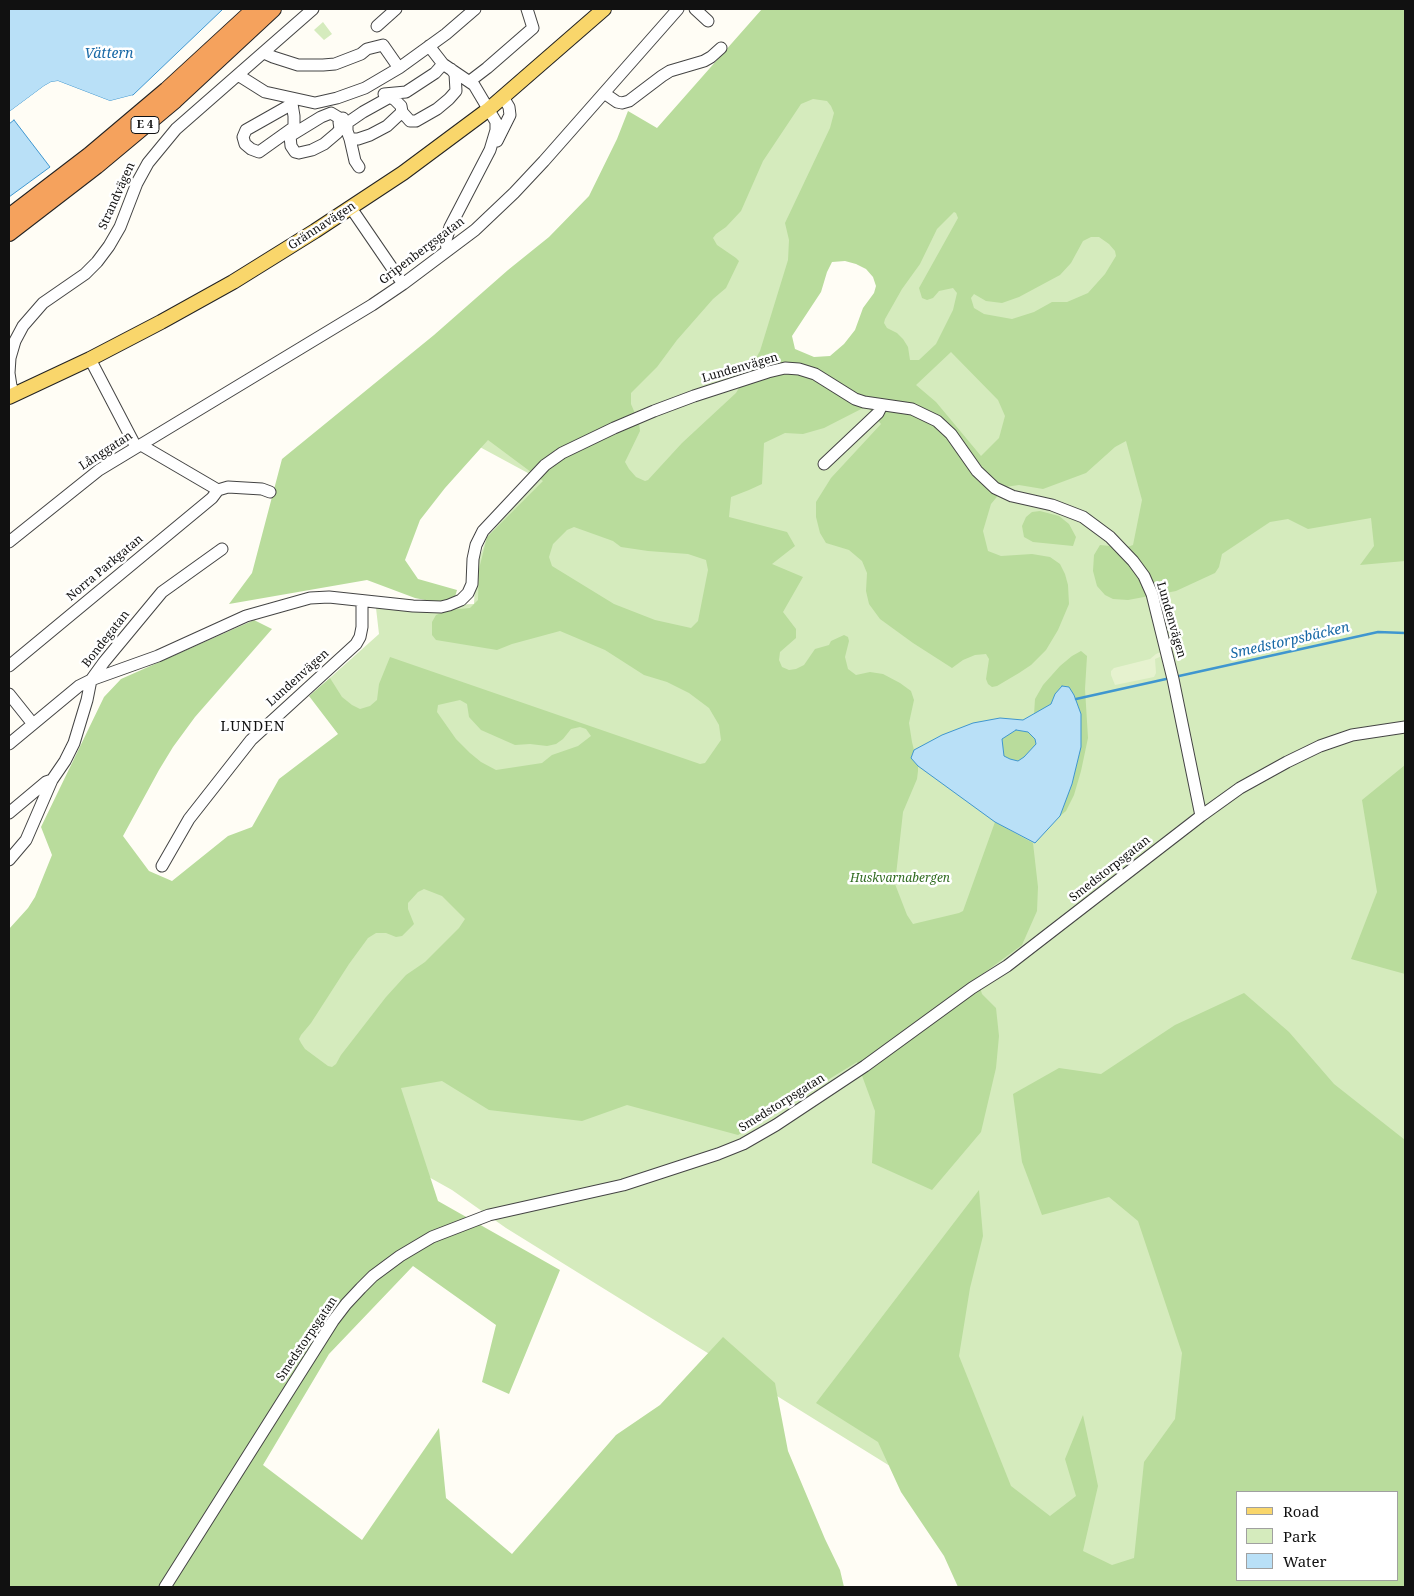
<!DOCTYPE html>
<meta charset="utf-8">
<style>
body{margin:0}
#map{position:relative;width:1414px;height:1596px;overflow:hidden;background:#fffdf5;font-family:"Noto Serif",serif}
canvas{display:block}
.frame{position:absolute;inset:0;border:10px solid #111;pointer-events:none}
.legend{position:absolute;left:1236px;top:1491px;width:162px;height:90px;box-sizing:border-box;background:#fff;border:1px solid #a0a0a0;margin:0;padding:6px 9px;list-style:none;font-size:15px;color:#111}
.legend li{display:flex;align-items:center;gap:10px;height:25px}
.legend b{width:25px;border:1px solid #a0a0a0}
</style>
<div id="map">
<canvas width="1414" height="1596"></canvas>
<div class="frame"></div>
<ul class="legend">
<li><b style="height:6px;background:#f9d66b"></b>Road</li>
<li><b style="height:14px;background:#d5ebbd"></b>Park</li>
<li><b style="height:14px;background:#b9e0f7"></b>Water</li>
</ul>
</div>
<script>
const g = document.querySelector('canvas').getContext('2d');
g.lineJoin = 'round';
function fillPath(path, color) { g.fillStyle = color; g.fill(path, 'evenodd'); }
const shape = rows => new Path2D(rows.map(r => 'M' + r).join(''));
function trace(path, color, width, dash) { g.strokeStyle = color; g.lineWidth = width; g.lineCap = dash ? 'butt' : 'round'; g.setLineDash(dash || []); g.stroke(path); }
function label(font, color, halo, rows, align = 'center') {
  g.font = font + ' "Noto Serif",serif'; g.lineWidth = 5; g.setLineDash([]); g.textBaseline = 'middle'; g.strokeStyle = halo; g.fillStyle = color; for (const [text, x, y, turn = 0] of rows) {
    g.save(); g.translate(x, y); g.rotate((+turn || 0) * Math.PI / 180); g.textAlign = isNaN(turn) ? turn : align; if (halo) g.strokeText(text, 0, 0); g.fillText(text, 0, 0); g.restore();
  }
}
fillPath(shape([
 [1405,9,1405,1580,1357,1587,1097,1571,998,1533,506,1228,452,1190,393,1157,135,933,186,892,346,735,313,693,379,634,376,608,474,604,476,567,487,537,539,479,465,439,772,17],
 [840,241,893,263,847,376,781,353],
 [1238,1492,1398,1492,1398,1580,1238,1580],
 [323,22,332,34,324,40,314,30]
]), '#d5ebbd');
fillPath(shape([
 [762,9,1405,9,1405,561,1360,565,1374,546,1371,518,1308,529,1288,519,1270,522,1222,554,1219,567,1215,573,1176,591,1128,600,1113,599,1105,595,1097,586,1093,571,1094,555,1100,545,1110,546,1119,550,1133,545,1142,500,1126,441,1115,447,1086,473,1043,489,1019,485,1005,487,991,504,983,531,988,551,1001,556,1032,554,1050,557,1060,564,1065,574,1068,585,1069,604,1058,630,1046,650,1031,665,1019,673,997,686,992,687,988,684,986,679,989,659,986,654,975,655,963,660,952,668,913,643,880,619,869,604,866,591,867,573,862,561,849,550,826,543,820,533,816,517,816,502,831,478,881,424,867,406,824,428,803,434,785,433,764,443,762,484,749,490,731,497,729,517,787,532,795,546,772,564,803,577,783,612,796,629,796,638,780,652,779,660,782,667,789,670,796,669,804,665,815,649,829,645,831,641,844,635,848,637,849,641,845,657,848,669,856,675,870,672,883,674,900,683,911,691,914,700,909,723,912,742,914,750,911,758,918,766,918,771,917,779,903,812,895,884,907,915,913,924,959,913,963,911,995,822,1033,843,1038,887,1037,911,1022,945,977,978,982,994,996,1008,999,1036,996,1068,981,1132,932,1190,872,1163,875,1111,857,1062,738,1135,627,1105,582,1121,489,1110,442,1081,401,1088,438,1201,560,1270,509,1394,482,1382,496,1325,413,1266,329,1354,263,1465,362,1540,439,1428,446,1498,512,1554,616,1435,660,1405,723,1337,775,1383,788,1451,825,1539,840,1570,844,1587,9,1587,9,929,28,908,35,897,52,855,41,827,104,697,121,679,254,620,272,629,195,717,173,747,159,770,123,836,149,871,172,881,228,836,252,827,279,779,338,734,309,696,330,678,342,697,352,705,360,709,370,706,377,700,379,684,390,657,700,764,705,763,721,740,719,725,709,708,689,693,667,682,644,675,605,650,560,631,512,644,497,650,436,640,432,635,432,622,436,615,449,610,470,608,478,600,479,569,487,537,543,481,488,440,445,488,420,520,405,560,418,579,457,590,455,597,448,601,435,602,415,598,367,580,229,604,252,573,282,459,434,335,508,270,549,237,589,196,617,139,628,111,657,128],
 [813,99,827,101,831,106,834,113,830,128,785,223,789,240,788,260,760,351,736,393,682,443,648,480,645,481,636,477,629,469,625,462,640,431,639,423,631,404,631,393,657,367,677,340,713,299,726,288,739,261,736,258,717,245,713,238,716,234,726,227,741,211,763,161,801,104],
 [954,212,956,213,958,218,919,288,922,298,927,300,933,298,939,291,953,288,957,293,953,310,936,344,919,360,910,360,908,347,903,339,897,333,887,328,884,323,885,319,902,289,920,264,937,229],
 [1091,237,1099,237,1109,244,1115,251,1116,256,1105,274,1088,293,1067,302,1052,302,1034,312,1012,319,984,314,974,308,971,298,974,294,986,301,1002,303,1019,297,1060,275,1071,263,1083,241],
 [845,261,856,264,866,269,873,277,876,286,874,293,863,308,855,330,844,344,830,356,814,357,795,349,792,336,821,292,827,272,832,262],
 [951,352,998,400,1005,416,999,438,981,456,936,402,916,385],
 [574,527,613,541,621,547,648,551,688,554,706,560,708,570,698,621,691,628,655,620,614,604,552,566,549,557,553,544,567,530],
 [460,700,467,704,469,717,481,730,515,745,530,744,547,746,556,744,563,739,571,729,580,727,586,729,591,736,578,746,552,755,542,763,496,770,481,762,470,753,456,739,437,712,438,705],
 [424,889,442,896,465,919,459,928,425,962,406,975,386,997,341,1055,336,1064,332,1067,328,1066,305,1049,301,1043,299,1039,301,1035,311,1023,349,964,368,938,376,933,386,933,396,937,402,936,414,924,408,909,408,903,418,892],
 [1040,511,1059,516,1069,524,1076,537,1073,546,1033,542,1024,537,1022,526,1026,517,1032,512],
 [1081,651,1087,656,1085,689,1088,738,1081,771,1074,795,1066,811,1060,816,1072,784,1081,747,1081,714,1074,695,1069,688,1063,686,1055,694,1051,704,1034,715,1035,699,1043,685,1060,666,1072,656],
 [1016,729,1028,732,1035,739,1036,745,1024,757,1018,761,1010,759,1004,756,1002,739],
 [1405,765,1405,974,1351,959,1377,892,1362,800],
 [1244,993,1289,1032,1334,1084,1405,1140,1405,1587,958,1587,944,1556,901,1492,878,1442,816,1403,979,1190,983,1236,970,1288,959,1356,1011,1486,1050,1516,1076,1496,1065,1459,1083,1415,1098,1486,1083,1551,1112,1565,1134,1558,1144,1462,1175,1419,1182,1353,1138,1221,1109,1197,1042,1215,1022,1162,1013,1094,1059,1068,1101,1074,1175,1025],
 [1398,1492,1398,1580,1238,1580,1238,1492]
]), '#b9dc9c');
fillPath(shape([
 [1161,652,1162,656,1155,659,1156,673,1154,677,1115,685,1111,675,1111,671,1114,668,1150,659,1156,654]
]), '#e6f2cf');
const water = shape([
 [9,9,223,9,133,95,110,101,58,81,51,82,44,86,9,112,9,9],
 [14,120,50,167,9,197,9,124,14,120],
 [1062,686,1069,687,1074,695,1081,714,1081,747,1072,784,1060,816,1035,843,995,822,918,766,911,758,914,750,942,735,973,723,1000,718,1023,720,1051,704,1055,694,1062,686],
 [1016,730,1028,732,1035,739,1036,744,1024,757,1018,761,1010,759,1004,756,1002,739,1016,730]
]);
fillPath(water, '#b9e0f7');
trace(water, '#3f96cf', 1);
fillPath(shape([
 [58,81,110,101,133,95,128,99,110,103,58,83,52,84,9,114,9,112,44,86,51,82]
]), '#fffdf5');
trace(shape([
 [1179,676,1378,632,1405,633],
 [1076,699,1166,679]
]), '#3f96cf', 2.5);
const minor = shape([
 [695,9,708,21],
 [377,26,396,9],
 [429,46,443,64,474,85,496,122,496,130,490,150,450,227,446,240,447,250],
 [264,53,273,57,298,65,323,65,335,64,361,54,367,49,383,45,399,68],
 [238,75,265,92,315,103,337,98,365,88,399,68,446,34,475,9],
 [470,81,487,68,533,28,527,9],
 [604,93,617,102,622,103,629,101,662,76,670,71,704,61,711,57,721,48],
 [384,94,406,92,435,73,443,64],
 [291,98,294,116,294,127,259,152,251,149,245,144,243,137,246,130,292,104],
 [402,112,410,121,416,121,437,109,449,99,456,91,455,74,451,69],
 [341,119,331,113,321,117,290,136,291,146,295,152,299,153,312,150,324,144,337,133,340,129,339,122,343,118],
 [350,139,347,131,347,123,363,112,390,97,395,100,401,106,402,112,387,126,370,135,358,139,350,139,355,161,359,167],
 [497,141,510,115,509,107,503,97],
 [351,208,403,284],
 [90,359,136,447],
 [15,394,11,386,9,373,10,358,15,341,23,326,43,303,85,274,97,262,109,246,120,227,137,183,148,163,176,129,313,9],
 [141,445,218,490],
 [824,464,878,413,882,405],
 [218,490,228,487,262,489,270,492],
 [9,542,99,470,372,305,403,284,475,230,514,193,544,161,678,9],
 [9,666,212,498,218,490],
 [91,680,158,656,246,616,310,598,329,597,413,606,441,607,449,605,461,600,468,593,472,584,473,559,476,545,483,531,545,465,562,453,614,428,654,411,694,396,768,372,785,368,799,369,815,374,855,399,864,402,912,409,937,421,951,434,977,471,995,488,1012,496,1052,505,1083,517,1110,537,1133,561,1144,576,1152,594,1173,679,1201,816],
 [9,694,33,724],
 [9,744,79,686,91,680,104,662,162,592,222,549],
 [9,813,46,782,52,780],
 [9,860,26,840,52,780,65,761,74,743,87,700,91,680],
 [162,866,189,819,251,740,356,644,360,637,362,627,362,601],
 [165,1587,333,1321,346,1304,361,1288,373,1276,400,1256,432,1237,489,1215,623,1185,718,1154,743,1144,776,1125,865,1066,972,988,1007,966,1201,816,1240,788,1287,762,1320,746,1352,735,1405,727]
]);
const major = shape([
 [9,397,90,359,161,322,233,282,315,231,403,173,489,109,604,9]
]);
const highway = shape([
 [9,217,90,155,167,90,255,9],
 [9,233,96,166,175,100,273,9]
]);
trace(minor, '#444', 13);
trace(major, '#222', 16);
trace(highway, '#222', 18);
trace(minor, '#fff', 11);
trace(major, '#f9d66b', 14);
trace(highway, '#f5a25d', 16);
for (const [x, y, w] of [
 [145,125,28]
]) { const box = new Path2D(); box.roundRect(x - w / 2, y - 8.5, w, 17, 4); g.fillStyle = '#fff'; g.fill(box); trace(box, '#111', 1); }
label('bold 11px', '#111', null, [
 ["E 4",145,125]
]);
label('12px', '#111', '#fff', [
 ["Strandvägen",117,196,-66],
 ["Grännavägen",322,226,-33],
 ["Gripenbergsgatan",422,251,-37],
 ["Lundenvägen",740,368,-16],
 ["Långgatan",106,451,-33],
 ["Norra Parkgatan",105,568,-40],
 ["Lundenvägen",1171,620,74],
 ["Bondegatan",106,639,-52],
 ["Lundenvägen",298,678,-42],
 ["Smedstorpsgatan",1110,869,-38],
 ["Smedstorpsgatan",782,1103,-32],
 ["Smedstorpsgatan",307,1339,-56]
]);
label('italic 12px', '#2f6b1f', '#fff', [
 ["Huskvarnabergen",900,879]
]);
label('italic 14px', '#1768a6', '#fff', [
 ["Vättern",109,54],
 ["Smedstorpsbäcken",1290,641,-13]
]);
g.letterSpacing = '1px';
label('14px', '#111', '#fff', [
 ["LUNDEN",253,727]
]);
g.letterSpacing = '0px';
</script>
